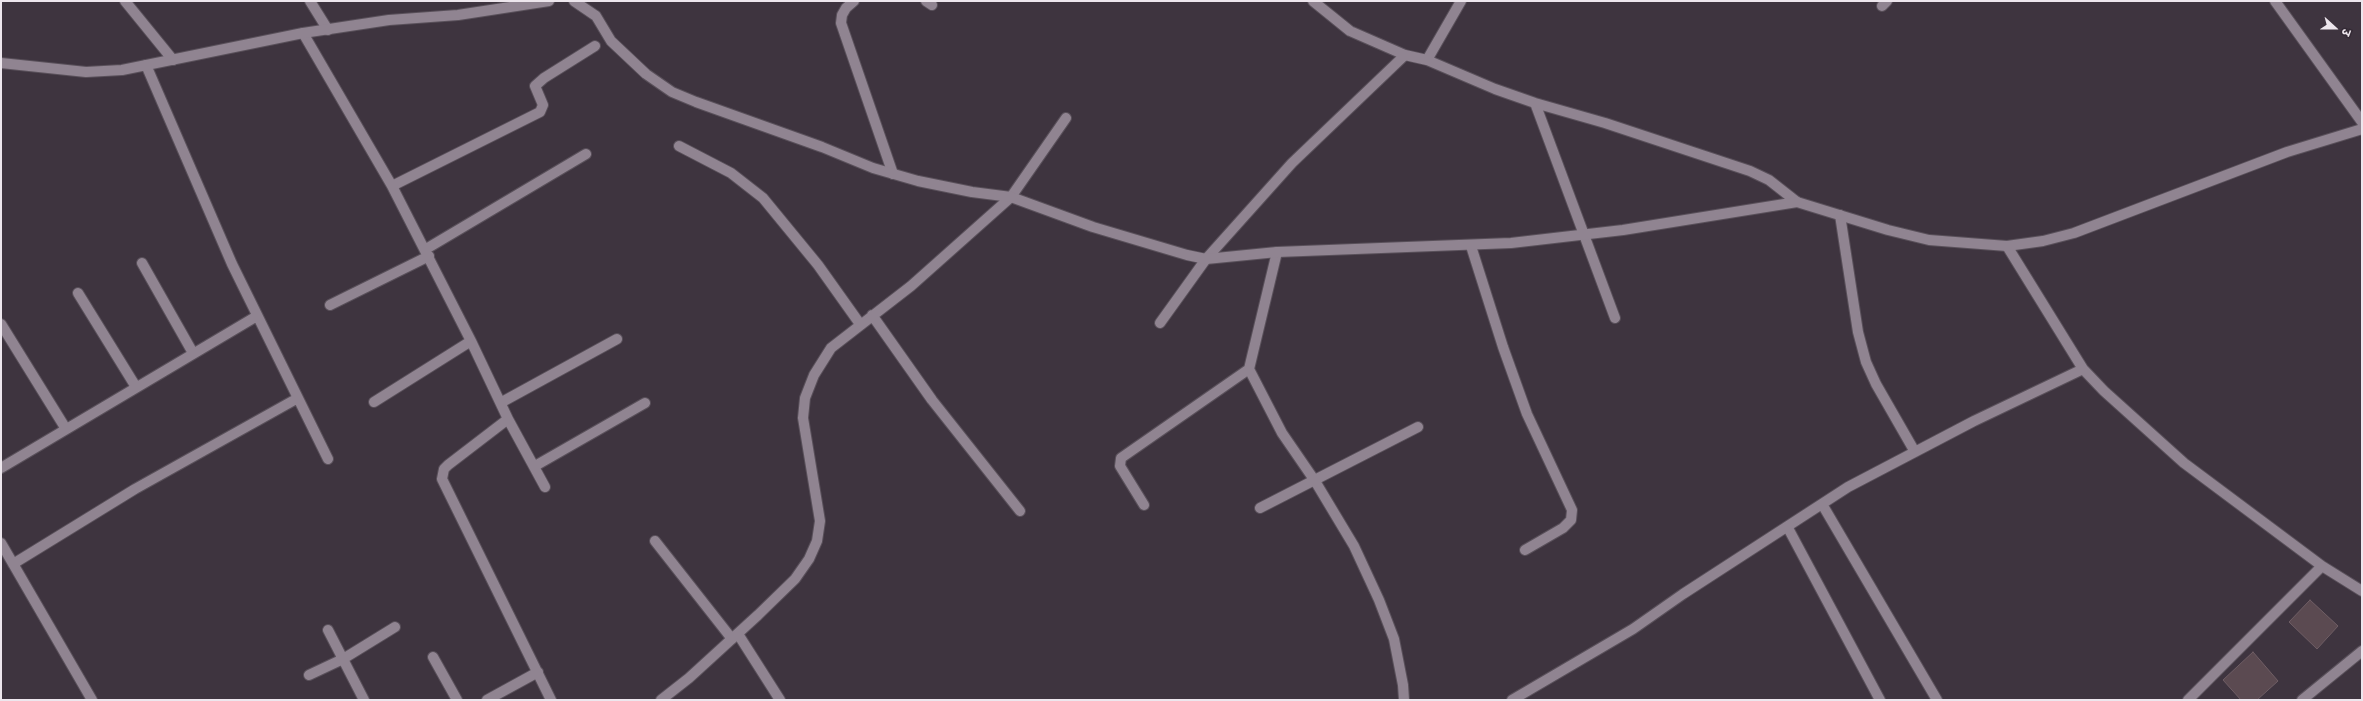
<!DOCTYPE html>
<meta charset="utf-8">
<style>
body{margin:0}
#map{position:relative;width:2363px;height:701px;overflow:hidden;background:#3e343f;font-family:Poppins,"Noto Sans Devanagari",sans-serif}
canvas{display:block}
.frame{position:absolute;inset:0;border:2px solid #ede6ed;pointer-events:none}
.north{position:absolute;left:2315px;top:8px;width:40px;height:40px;-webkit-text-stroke:3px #342a35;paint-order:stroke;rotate:111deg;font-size:11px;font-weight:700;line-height:16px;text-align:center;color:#ede6ed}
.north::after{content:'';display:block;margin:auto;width:14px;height:18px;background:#ede6ed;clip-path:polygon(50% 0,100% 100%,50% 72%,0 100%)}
</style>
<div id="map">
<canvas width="2363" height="701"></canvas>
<div class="frame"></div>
<div class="north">उ</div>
</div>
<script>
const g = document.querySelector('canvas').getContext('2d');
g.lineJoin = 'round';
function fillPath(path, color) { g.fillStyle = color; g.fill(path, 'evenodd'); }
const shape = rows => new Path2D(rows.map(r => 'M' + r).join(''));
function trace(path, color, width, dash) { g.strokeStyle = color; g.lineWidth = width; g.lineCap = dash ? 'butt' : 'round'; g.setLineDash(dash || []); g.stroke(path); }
const building = shape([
 [2310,600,2338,626,2317,649,2289,622,2310,600],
 [2253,652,2278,681,2257,700,2241,700,2223,680,2253,652]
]);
fillPath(building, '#5b4a51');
trace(building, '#6f5e65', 1);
const minor = shape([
 [125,1,173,60],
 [310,1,328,30],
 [854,1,846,8,842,15,841,23,893,174],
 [926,1,932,5],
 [1313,1,1350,31,1405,55],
 [2275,1,2362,122],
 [1882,6,1887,1],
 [303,33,392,186,471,341,508,419,545,487],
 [1427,60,1495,89,1535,103,1605,123,1750,171,1769,180,1797,202],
 [146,65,232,264,328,459],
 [1535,103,1615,318],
 [679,146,731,173,763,198,818,265,860,324],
 [392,186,540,112,543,105,535,86,544,78,595,46],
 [1840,215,1858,332,1866,362,1876,384,1915,452],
 [1471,246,1503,347,1527,414,1572,510,1571,520,1563,528,1525,550],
 [2007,246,2083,369,2104,391,2184,463,2322,566,2362,591],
 [426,249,586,154],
 [142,263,193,353],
 [78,293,136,387],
 [330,305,429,256],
 [872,315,932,400,1020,511],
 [1160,323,1206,259,1292,163,1405,55,1427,60,1461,1],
 [1,324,66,429],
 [1249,369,1282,433,1315,481,1354,546,1379,600,1394,639,1403,685,1404,700],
 [374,402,471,341],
 [502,402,617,339],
 [508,419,448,465,444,469,442,479,551,700],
 [535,466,645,403],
 [1,468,257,316],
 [1822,504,1937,700],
 [1144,505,1120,466,1121,458,1249,369,1277,252],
 [1260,508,1418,427],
 [1788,528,1880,700],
 [655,541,732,639],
 [1,543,92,700],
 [13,564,135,489,298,398],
 [328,630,364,700],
 [738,634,780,700],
 [433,657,457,700],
 [309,675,343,659,395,627],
 [487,700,538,672],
 [661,700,689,678,758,615,795,579,809,559,817,541,820,521,803,418,805,398,814,375,831,348,911,286,1011,197,1066,118],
 [1512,700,1633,629,1683,594,1848,487,1974,421,2083,369],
 [2188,700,2322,566],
 [2302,700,2362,651]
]);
const tertiary = shape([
 [574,1,596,16,611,41,646,74,672,92,696,102,822,147,873,168,918,181,972,192,1011,197,1093,227,1187,255,1206,259,1277,252,1511,243,1623,230,1797,202,1888,230,1929,240,2007,246,2043,241,2074,233,2287,152,2362,129],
 [1,63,86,72,122,70,303,33,389,20,458,15,549,1]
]);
trace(minor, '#59505a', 12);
trace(tertiary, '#59505a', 12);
trace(minor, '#908491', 10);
trace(tertiary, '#908491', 10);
</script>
